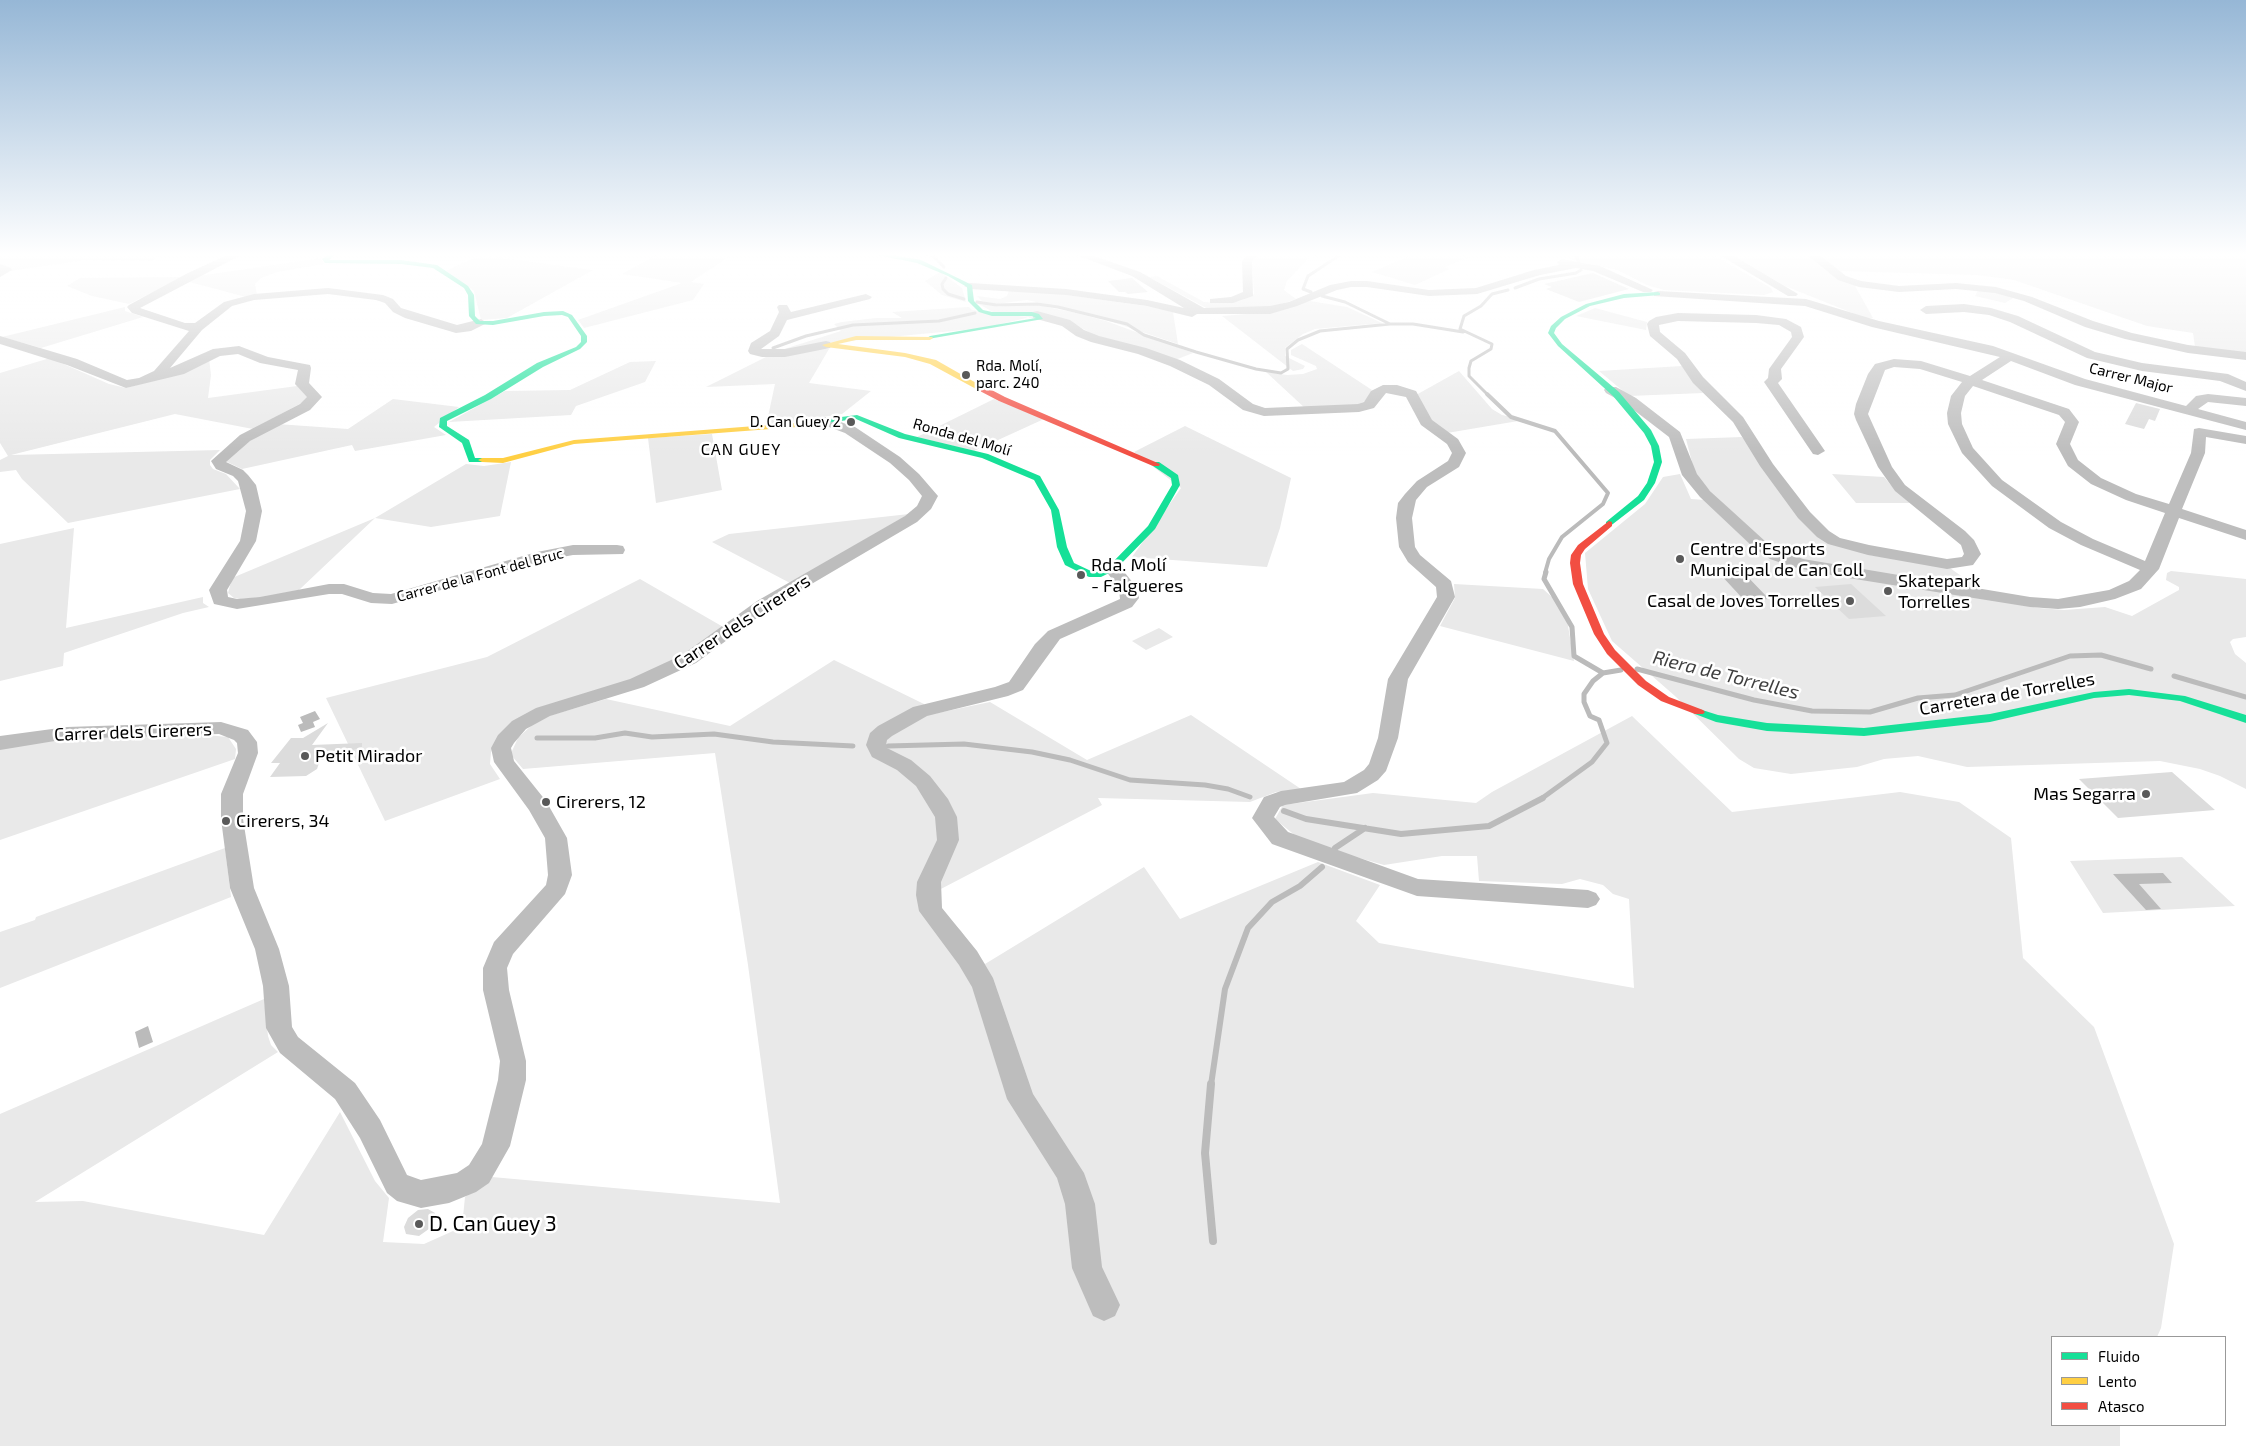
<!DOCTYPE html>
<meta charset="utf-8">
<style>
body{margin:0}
#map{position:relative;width:2246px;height:1446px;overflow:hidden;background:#fff;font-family:"Exo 2",sans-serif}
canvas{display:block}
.legend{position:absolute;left:2051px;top:1336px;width:175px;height:90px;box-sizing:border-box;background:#fff;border:1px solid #999;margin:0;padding:6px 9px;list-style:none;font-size:15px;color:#000}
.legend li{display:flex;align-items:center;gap:10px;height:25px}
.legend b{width:25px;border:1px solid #999}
</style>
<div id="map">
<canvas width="2246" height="1446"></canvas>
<ul class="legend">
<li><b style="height:6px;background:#16e098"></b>Fluido</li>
<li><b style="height:6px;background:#ffcf43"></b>Lento</li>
<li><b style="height:6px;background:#f24e42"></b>Atasco</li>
</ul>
</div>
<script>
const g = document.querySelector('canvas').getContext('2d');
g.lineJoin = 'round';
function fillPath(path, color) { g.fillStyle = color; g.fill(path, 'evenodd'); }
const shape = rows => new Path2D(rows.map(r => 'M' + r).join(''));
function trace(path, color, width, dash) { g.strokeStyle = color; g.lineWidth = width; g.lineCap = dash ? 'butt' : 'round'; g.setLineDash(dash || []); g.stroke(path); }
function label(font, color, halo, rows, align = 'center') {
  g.font = font + ' "Exo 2",sans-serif'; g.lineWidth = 5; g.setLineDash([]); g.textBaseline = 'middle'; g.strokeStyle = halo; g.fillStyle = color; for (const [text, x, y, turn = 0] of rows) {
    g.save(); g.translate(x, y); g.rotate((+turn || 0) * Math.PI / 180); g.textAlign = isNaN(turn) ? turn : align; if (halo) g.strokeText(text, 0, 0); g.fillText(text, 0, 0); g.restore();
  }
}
fillPath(shape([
 [0,253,164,253,153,261,86,260,10,271,0,265],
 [660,253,735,253,691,282,704,284,693,300,584,328,578,320,682,283,622,274],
 [1262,253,1322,253,1309,258,1287,281,1284,290,1296,299,1273,307,1208,309,1149,277,1157,276,1204,302,1221,303,1240,301,1254,294,1252,261,1254,257],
 [1416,253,1455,253,1469,257,1445,267,1450,269,1415,285,1372,272],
 [1564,253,1710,253,1771,288,1773,292,1764,295,1664,290,1647,285,1617,270,1569,259],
 [1728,253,2246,253,2246,354,2195,347,2193,333,2147,326,2014,280,1977,275,1840,271,1854,284,1873,318,1865,318,1785,286],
 [479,255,593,270,507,318,481,320,474,291,446,271],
 [321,258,324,264,277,272,261,278,255,284,257,295,246,297,186,281,192,277],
 [940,272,962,288,966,302,942,295,925,281],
 [80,278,179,277,182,278,129,304,92,296,67,286],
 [1979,289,2015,297,2005,303,1975,296],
 [1009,291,1046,292,1153,307,1173,312,1178,344,1086,313,1027,300,995,304,982,301,977,296,1000,299,1007,296],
 [1310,301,1347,307,1382,323,1315,329,1303,334,1285,348,1285,356,1305,366,1303,369,1293,371,1222,316,1271,312],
 [977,303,998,307,1028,303,1076,313,1106,321,1193,353,1175,360,1098,337,1076,325,993,312],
 [125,307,125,311,143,317,41,348,2,337],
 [969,307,972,310,1030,317,984,328,817,344,778,351,841,331,834,324,842,322,876,318,902,318,892,312],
 [1595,308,1647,322,1646,330,1576,316],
 [1302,344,1372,390,1365,401,1359,404,1306,409,1266,372,1287,375,1303,374,1317,369,1316,366,1291,355,1291,350],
 [824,349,829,349,809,383,871,391,842,414,766,426,775,384,706,387,766,357],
 [50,358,109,384,126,388,165,377,209,358,211,375,208,398,297,386,308,397,307,400,253,429,175,414,11,455,220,450,210,460,210,465,213,469,226,474,240,489,68,523,22,479,16,470,0,472,0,460,8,456,0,443,0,373],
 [656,361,645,382,576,406,571,415,449,422,505,391,570,390,630,362],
 [1682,366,1703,393,1629,396,1599,371],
 [1459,371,1492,409,1502,415,1524,420,1447,433,1432,422,1416,395],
 [393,399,459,407,434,427,446,435,355,451,352,445,242,469,225,461,232,452,277,424,348,429],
 [994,399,1044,419,974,451,917,437],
 [1185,426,1291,478,1280,528,1267,567,1132,557,1181,488,1134,452],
 [712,434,722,490,656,503,648,438],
 [1742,437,1836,545,1870,555,1950,568,1982,591,1805,560,1784,554,1761,540,1701,482,1693,466,1686,439],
 [511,462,500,516,431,527,375,518,299,590,264,597,240,599,234,598,228,593,232,578,375,518,466,464,484,466],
 [1680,474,1691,499,1705,500,1749,543,1824,572,2039,608,2064,610,2105,607,2132,616,2179,590,2179,587,2166,580,2167,573,2171,571,2246,579,2246,637,2233,639,2230,642,2235,654,2246,663,2246,789,2220,776,2200,769,2160,761,1967,767,1918,756,1884,759,1857,767,1791,774,1754,768,1739,759,1675,696,1612,641,1588,589,1585,553,1645,504,1663,477],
 [1832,474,1884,477,1896,491,1910,503,1856,503],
 [909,514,790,583,712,542,729,534],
 [74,528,66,628,203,597,203,603,209,607,183,613,64,653,63,666,0,681,0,544],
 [640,579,725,628,679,657,629,680,535,709,515,721,495,743,491,752,490,764,500,779,385,821,326,698,487,657],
 [1454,584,1543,589,1553,598,1567,620,1574,661,1440,626,1455,598],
 [1159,628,1173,637,1146,650,1132,641],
 [834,660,924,704,928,715,990,702,1087,760,1191,715,1301,789,1276,792,1250,802,1098,798,1102,805,937,891,937,906,961,931,985,964,1144,867,1180,919,1318,862,1380,885,1356,921,1379,943,1634,988,1629,899,1613,894,1603,885,1580,879,1562,884,1479,881,1477,856,1442,856,1384,865,1303,842,1275,819,1283,805,1373,793,1476,803,1492,792,1632,716,1732,812,1900,792,1959,802,2011,838,2023,958,2094,1027,2174,1244,2161,1328,2157,1337,2052,1337,2052,1425,2120,1425,2120,1446,0,1446,0,1114,264,999,268,1036,271,1045,278,1052,35,1202,83,1201,264,1235,340,1112,375,1181,389,1198,383,1242,424,1244,462,1227,465,1197,492,1177,780,1203,748,965,715,753,523,769,512,756,512,751,518,738,532,725,552,715,606,699,730,726],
 [185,733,228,737,236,749,235,759,0,840,0,749,52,741],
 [225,848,231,897,0,988,0,932,35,920,36,917],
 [2182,857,2235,906,2103,913,2070,861]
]), '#e9e9e9');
fillPath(shape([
 [1742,571,1769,599,1745,601,1719,573],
 [315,711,320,719,313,722,315,727,301,732,298,725,303,723,300,717],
 [2163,873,2172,883,2139,884,2161,909,2146,910,2113,874],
 [148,1026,153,1042,139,1048,135,1032]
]), '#bbb');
trace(shape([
 [924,253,933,256,944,267],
 [1579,262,1576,256,1581,253],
 [946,278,942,284,943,289,948,294,964,299],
 [1515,288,1539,279,1576,273,1581,270],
 [1311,292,1303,289,1308,276,1343,253],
 [1322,296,1345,302,1390,324,1413,324,1463,332],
 [977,302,996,305,1037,304,1058,307,1127,324,1144,335,1196,352,1256,369,1281,373,1288,369,1287,349,1298,340,1320,331,1390,324],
 [773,348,806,336,853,325,939,321,975,313],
 [1488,395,1469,376,1469,368,1471,361,1491,349,1492,344,1460,329,1464,316,1481,306,1492,294,1508,290]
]), '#bbb', 3);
trace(shape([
 [1487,394,1511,417,1555,431,1608,493,1603,504,1562,537,1549,559,1545,573]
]), '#bbb', 4);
trace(shape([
 [1546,572,1544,579,1572,627,1574,656,1603,673,1621,670],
 [1637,669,1754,700,1812,711,1870,712,1918,698,1955,695,2070,656,2101,655,2151,669],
 [2174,676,2246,697],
 [537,738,595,738,625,733,652,737,714,734,773,742,853,746],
 [888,746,964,744,1032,752,1070,760,1130,780,1205,785,1228,789,1250,797],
 [1541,799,1592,762,1607,743,1599,720,1590,716,1584,702,1584,694,1593,681,1603,673]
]), '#bbb', 5);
trace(shape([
 [1284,811,1306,819,1401,834,1489,826,1543,798],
 [1335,848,1365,828],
 [1211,1085,1225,989,1248,928,1272,902,1300,886,1322,867]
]), '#bbb', 6);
trace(shape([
 [1211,1084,1205,1153,1213,1241]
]), '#bbb', 8);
fillPath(shape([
 [1593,273,1629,289,1579,302,1546,289,1552,287,1544,284],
 [1132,278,1148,292,1128,294,1125,292,1119,292,1108,281],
 [2136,403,2160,409,2155,421,2149,419,2144,429,2125,424],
 [1851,584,1886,616,1849,619,1815,587],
 [328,723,312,745,362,743,362,747,327,759,320,760,317,769,306,776,270,777,280,763,271,763,291,738,303,738],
 [2172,772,2215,810,2118,818,2079,779],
 [428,1209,435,1213,433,1226,419,1236,406,1234,404,1227,408,1218,418,1210]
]), '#dcdcdc');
fillPath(shape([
 [231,253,245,253,140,308,185,323,195,323,224,302,254,294,328,288,383,295,393,299,401,308,457,325,481,319,487,323,471,331,456,333,405,318,393,312,385,303,376,300,328,294,254,300,232,306,202,330,170,368,213,349,239,346,268,357,310,365,311,368,309,383,322,397,310,410,250,441,226,462,243,470,248,475,256,485,262,511,256,541,227,590,228,597,237,599,260,597,329,584,344,584,373,593,391,594,537,552,573,545,617,545,623,546,625,550,623,554,573,555,546,560,392,604,371,603,342,594,329,594,237,609,214,604,209,590,240,541,246,511,238,481,233,476,216,469,211,461,240,435,300,404,307,397,295,384,298,370,260,363,238,354,220,356,184,374,126,388,67,365,0,344,0,336,77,359,127,380,139,378,154,371,189,331,132,313,127,307,129,305,186,274,231,253],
 [1071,253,1086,253,1140,272,1204,308,1270,306,1289,302,1330,285,1351,281,1367,281,1429,290,1476,288,1534,270,1559,265,1557,262,1562,259,1600,266,1653,290,1651,292,1643,292,1593,271,1576,268,1540,275,1477,294,1429,296,1367,287,1351,287,1337,290,1297,306,1270,314,1197,314,1192,317,1147,306,1066,295,970,289,964,286,970,283,1066,289,1147,300,1184,308,1132,276,1071,253],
 [1248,253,1260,253,1252,261,1253,296,1233,303,1210,303,1210,299,1231,297,1243,292,1242,261,1248,253],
 [1716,253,1729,253,1798,294,1796,296,1788,296,1716,253],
 [1805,253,1817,253,1846,276,1861,281,1899,286,1956,283,1996,287,2032,297,2093,321,2132,333,2188,345,2246,352,2246,360,2188,353,2125,339,2085,327,2024,301,1995,293,1956,289,1899,292,1859,287,1838,280,1805,253],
 [0,264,11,268,12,270,0,277,0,264],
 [1658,291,1806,299,1879,321,1993,346,2085,379,2186,406,2196,396,2208,394,2246,398,2246,406,2208,402,2198,409,2246,422,2246,430,2075,385,2011,361,1982,380,2069,409,2079,422,2070,444,2078,460,2101,478,2136,494,2169,504,2191,453,2194,429,2199,428,2246,436,2246,444,2206,437,2205,453,2182,509,2246,530,2246,540,2179,518,2159,569,2141,589,2115,599,2080,607,2058,609,2030,607,1836,576,1793,567,1770,559,1754,548,1700,497,1682,475,1669,437,1626,404,1606,393,1604,390,1606,387,1616,387,1636,398,1680,432,1697,474,1710,491,1766,542,1782,551,1803,559,2030,597,2058,599,2109,590,2129,581,2140,570,2081,545,2049,528,1992,486,1962,453,1948,424,1947,413,1951,396,1962,382,1920,369,1894,367,1885,370,1868,414,1892,467,1905,485,1965,531,1974,540,1981,554,1973,565,1947,569,1868,555,1828,544,1817,537,1798,518,1760,466,1733,422,1693,383,1677,359,1650,336,1647,324,1649,321,1656,317,1678,313,1756,315,1786,319,1801,327,1804,337,1781,369,1782,379,1778,383,1825,451,1818,455,1813,454,1764,382,1768,378,1769,369,1792,337,1791,332,1779,325,1756,323,1678,321,1659,325,1660,332,1685,353,1703,377,1743,417,1773,464,1810,512,1829,531,1840,538,1869,545,1947,559,1962,557,1964,554,1961,545,1895,491,1878,467,1856,420,1854,414,1856,404,1868,374,1875,364,1894,359,1921,361,1970,376,2000,357,1872,327,1805,306,1654,296,1654,292,1658,291],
 [1973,386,2059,415,2065,422,2056,444,2068,466,2091,484,2126,500,2165,513,2145,561,2093,539,2061,522,2002,480,1973,448,1962,424,1961,413,1965,396,1973,386],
 [866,294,872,297,870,299,787,320,779,336,761,349,785,349,826,341,830,342,832,345,830,348,785,357,762,357,750,354,748,351,751,343,770,331,779,312,777,307,779,305,787,305,791,312,866,294],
 [1964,304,1991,308,2018,316,2095,352,2142,363,2228,374,2246,382,2246,391,2220,381,2142,371,2087,358,2010,322,1989,315,1964,312,1926,314,1920,310,1926,306,1964,304],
 [1037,311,1070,320,1084,330,1099,336,1146,348,1180,360,1219,379,1253,404,1265,408,1358,404,1364,402,1371,391,1383,385,1397,385,1416,391,1432,420,1458,439,1466,453,1459,467,1427,487,1416,500,1412,518,1415,547,1420,555,1451,581,1455,597,1408,679,1398,738,1386,771,1378,780,1357,793,1285,805,1280,807,1274,817,1288,832,1418,879,1588,890,1596,893,1600,899,1596,905,1588,908,1417,896,1272,844,1252,818,1264,797,1281,791,1344,782,1364,770,1369,764,1378,738,1388,679,1437,597,1436,587,1408,562,1399,547,1396,518,1398,503,1405,494,1417,481,1448,461,1452,453,1447,444,1421,425,1406,397,1386,393,1374,408,1359,412,1264,416,1243,410,1209,385,1170,366,1138,354,1091,342,1076,336,1062,326,1033,318,1033,312,1037,311],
 [826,417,855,427,900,457,919,474,938,496,931,509,917,522,769,609,696,663,644,687,550,716,526,729,514,743,511,748,514,761,546,801,567,838,572,875,565,894,513,954,507,968,509,990,526,1061,526,1080,510,1146,489,1183,476,1192,449,1203,421,1208,397,1201,387,1193,360,1138,335,1099,280,1053,266,1028,263,986,255,949,230,888,221,819,221,794,238,753,237,743,234,740,219,734,67,739,0,750,0,736,67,727,221,722,248,730,257,742,258,753,243,794,243,819,254,888,279,949,289,986,292,1027,298,1037,355,1083,380,1120,407,1175,421,1180,457,1173,469,1165,482,1144,498,1080,500,1061,483,990,483,968,494,942,546,885,548,875,545,838,529,810,494,762,491,748,498,735,512,721,536,708,630,679,682,655,757,601,905,516,917,506,922,496,909,480,890,463,845,433,821,424,819,421,821,418,826,417],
 [1112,563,1118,564,1137,588,1139,598,1132,607,1060,639,1023,690,1008,696,927,716,892,736,887,740,886,745,887,748,911,760,930,776,948,799,957,817,959,840,941,882,942,908,977,951,993,978,1033,1094,1084,1173,1095,1204,1102,1267,1120,1305,1115,1316,1104,1321,1093,1316,1072,1268,1065,1204,1057,1178,1007,1099,972,987,959,965,919,911,916,895,917,882,937,840,935,817,916,786,897,770,872,757,866,745,870,733,878,726,913,707,995,687,1009,682,1035,644,1048,631,1120,599,1119,589,1104,568,1106,564,1112,563]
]), '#bdbdbd');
fillPath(shape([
 [330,253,337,253,329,260,401,260,437,265,468,286,474,295,475,316,480,321,493,321,544,312,563,311,572,315,587,336,587,342,580,349,543,367,491,399,447,421,447,426,469,440,475,458,482,458,486,460,482,462,469,462,462,443,439,427,440,418,485,395,537,363,576,347,581,342,581,336,568,317,562,315,544,316,493,325,476,324,469,316,468,295,464,288,433,268,401,264,325,263,322,259,330,253],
 [867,253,881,253,921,260,972,285,974,301,983,310,992,312,1032,312,1039,314,1043,319,928,339,927,338,930,336,1036,318,1032,316,992,316,979,312,968,301,967,287,948,276,917,263,867,253],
 [1658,292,1660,293,1660,295,1624,298,1590,306,1565,319,1556,328,1554,333,1562,344,1619,392,1651,430,1659,446,1662,462,1655,483,1644,500,1609,527,1606,526,1606,522,1638,496,1647,483,1654,462,1651,446,1644,433,1613,396,1558,346,1548,333,1551,326,1561,317,1586,304,1624,294,1658,292],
 [857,415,905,434,988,454,1040,476,1059,510,1067,547,1074,563,1091,571,1097,572,1109,566,1148,526,1172,485,1171,478,1153,466,1153,462,1159,462,1178,475,1180,485,1155,529,1115,570,1101,577,1089,577,1065,565,1057,547,1051,510,1034,480,982,458,899,438,856,419,794,427,790,425,794,423,857,415],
 [2129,689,2185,696,2246,715,2246,723,2180,701,2129,695,2094,698,1990,722,1864,736,1767,731,1716,722,1695,714,1693,712,1699,709,1718,715,1767,723,1864,728,1990,714,2094,692,2129,689]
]), '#16e098');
fillPath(shape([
 [856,336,932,337,933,338,930,340,856,340,838,344,905,353,936,360,985,388,978,390,930,364,905,357,826,347,822,345,856,336],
 [794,423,797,423,797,427,574,444,503,463,482,462,478,460,482,458,503,458,574,440,794,423]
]), '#ffcf43');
fillPath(shape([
 [978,386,984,386,1005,397,1160,464,1159,466,1153,466,999,401,978,390,978,386],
 [1609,521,1612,522,1612,526,1585,549,1581,555,1580,563,1583,584,1604,634,1615,650,1646,681,1669,697,1703,710,1705,712,1703,714,1695,714,1661,701,1638,685,1607,654,1594,634,1573,584,1570,563,1571,555,1578,545,1609,521]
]), '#f24e42');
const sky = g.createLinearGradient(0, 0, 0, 455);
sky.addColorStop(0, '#96b7d6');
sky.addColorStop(0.56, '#fff');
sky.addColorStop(1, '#ffffff00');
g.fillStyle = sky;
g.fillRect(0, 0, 2246, 455);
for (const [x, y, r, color] of [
 [966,375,5,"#595959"],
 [851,422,5,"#595959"],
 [1680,559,5,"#595959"],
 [1081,575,5,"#595959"],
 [1888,591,5,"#595959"],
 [1850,601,5,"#595959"],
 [305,756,5,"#595959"],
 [2146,794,5,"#595959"],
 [546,802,5,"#595959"],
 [226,821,5,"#595959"],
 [419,1224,5,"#595959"]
]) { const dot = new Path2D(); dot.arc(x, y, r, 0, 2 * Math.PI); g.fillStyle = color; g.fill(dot); trace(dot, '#fff', 2); }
label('15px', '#000', '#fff', [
 ["Rda. Molí,",976,366],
 ["parc. 240",976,383],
 ["D. Can Guey 2",841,422,"right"]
], 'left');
label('15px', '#000', '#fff', [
 ["Carrer Major",2131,378,14],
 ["Ronda del Molí",962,437,16],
 ["Carrer de la Font del Bruc",480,575,-15]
]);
g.letterSpacing = '1px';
label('16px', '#000', '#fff', [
 ["CAN GUEY",741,450]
]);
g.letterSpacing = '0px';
label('18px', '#000', '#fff', [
 ["Centre d'Esports",1690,549],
 ["Municipal de Can Coll",1690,570],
 ["Rda. Molí",1091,565],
 ["- Falgueres",1091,586],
 ["Skatepark",1898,581],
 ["Torrelles",1898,602],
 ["Casal de Joves Torrelles",1840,601,"right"],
 ["Petit Mirador",315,756],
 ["Mas Segarra",2136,794,"right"],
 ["Cirerers, 12",556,802],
 ["Cirerers, 34",236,821]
], 'left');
label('18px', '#000', '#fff', [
 ["Carrer dels Cirerers",742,622,-33],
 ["Carretera de Torrelles",2007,694,-10],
 ["Carrer dels Cirerers",133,732,-2]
]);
label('italic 19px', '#3f3f3f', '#fff', [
 ["Riera de Torrelles",1726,675,14]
]);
label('21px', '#000', '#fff', [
 ["D. Can Guey 3",429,1224]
], 'left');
</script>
